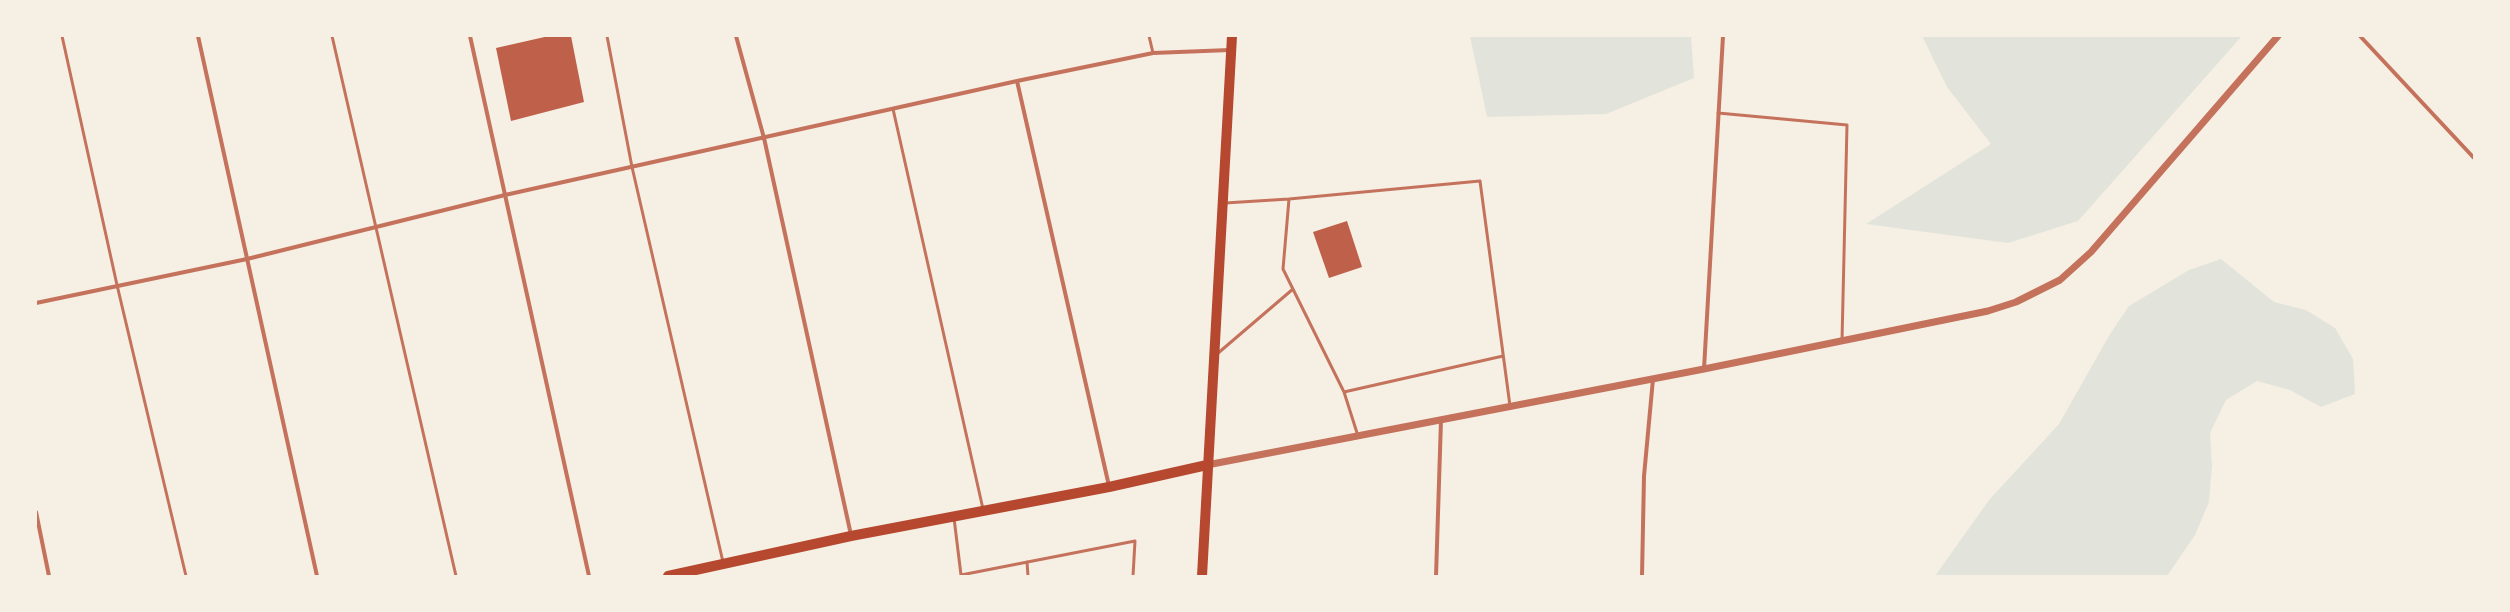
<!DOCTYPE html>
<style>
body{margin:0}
#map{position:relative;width:2510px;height:612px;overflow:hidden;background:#f6efe4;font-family:"Work Sans",sans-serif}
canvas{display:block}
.frame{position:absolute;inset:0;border:37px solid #f6efe4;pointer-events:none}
</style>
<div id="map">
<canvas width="2510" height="612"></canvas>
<div class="frame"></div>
</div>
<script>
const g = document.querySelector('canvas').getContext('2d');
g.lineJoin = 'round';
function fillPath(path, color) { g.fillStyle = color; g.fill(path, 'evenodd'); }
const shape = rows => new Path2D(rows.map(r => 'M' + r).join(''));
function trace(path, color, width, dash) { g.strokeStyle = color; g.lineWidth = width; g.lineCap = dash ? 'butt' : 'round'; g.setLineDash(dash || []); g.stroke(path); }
fillPath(shape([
 [1470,36,1691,36,1694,78,1606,114,1487,117],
 [1922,36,2242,36,2078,221,2008,243,1866,224,1991,144,1947,87],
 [2221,259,2274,302,2306,310,2335,328,2353,359,2355,394,2321,407,2290,390,2257,381,2226,400,2210,433,2212,466,2209,502,2195,535,2167,576,1935,576,1989,500,2059,424,2110,334,2129,306,2189,270]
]), '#e2e4dc');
fillPath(shape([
 [549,36,571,36,584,102,511,121,496,48],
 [1347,221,1362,267,1329,278,1313,232]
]), '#bf614a');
trace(shape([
 [62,36,117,285,186,576],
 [332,36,456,576],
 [607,36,632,167,723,562],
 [1149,36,1153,53],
 [893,109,983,509],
 [1718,113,1847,125,1842,341],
 [1225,203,1289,199],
 [1217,354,1293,289],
 [1344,392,1503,356],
 [1358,436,1344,392,1283,269,1289,199,1480,181,1510,406],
 [954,518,961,575,1135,541,1133,576],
 [1027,562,1028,576]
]), '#c5725c', 3);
trace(shape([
 [198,36,317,576],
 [470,36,589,576],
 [736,36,764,138,851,535],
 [2360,36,2474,158],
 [1017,81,1109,486],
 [36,303,247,259,505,195,1017,81,1153,53,1230,50],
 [1704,369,1723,36],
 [36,512,49,576],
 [1436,576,1441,420],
 [1642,576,1644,476,1653,379]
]), '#c5725c', 4);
trace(shape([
 [1207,465,1704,369,1988,311,2016,302,2060,280,2091,252,2278,36]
]), '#c5725c', 7);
trace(shape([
 [668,576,851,536,1109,487,1207,465],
 [1202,576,1232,36]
]), '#b5482f', 10);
</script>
